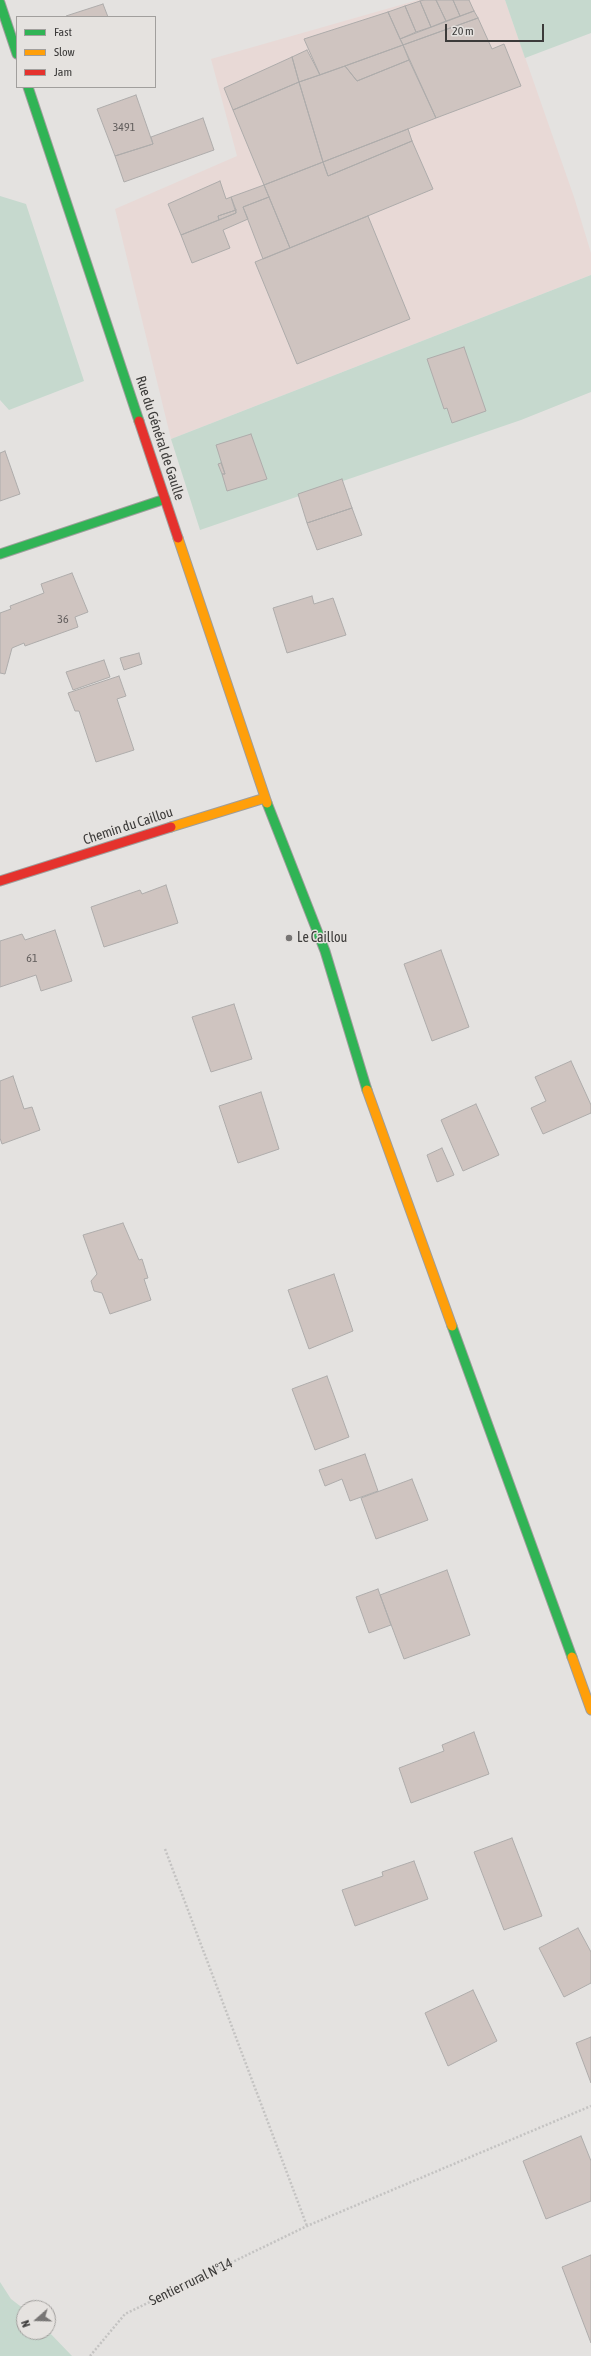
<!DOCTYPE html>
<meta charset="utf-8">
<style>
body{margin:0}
#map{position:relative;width:591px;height:2356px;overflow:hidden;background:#e4e2e0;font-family:"Asap Condensed",sans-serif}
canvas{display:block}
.legend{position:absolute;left:16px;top:16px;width:140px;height:72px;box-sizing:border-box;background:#e5e2df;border:1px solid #a19f9d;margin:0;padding:5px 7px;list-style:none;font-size:12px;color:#3c3b3a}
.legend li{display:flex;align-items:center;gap:8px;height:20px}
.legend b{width:20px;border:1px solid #a19f9d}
.north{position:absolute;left:16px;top:2300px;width:40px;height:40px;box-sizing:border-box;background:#e5e2df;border:1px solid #a19f9d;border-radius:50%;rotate:250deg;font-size:11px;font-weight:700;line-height:16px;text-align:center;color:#3c3b3a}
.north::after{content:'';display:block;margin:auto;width:14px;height:18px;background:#777574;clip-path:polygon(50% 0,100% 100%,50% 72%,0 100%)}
.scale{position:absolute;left:445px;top:24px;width:99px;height:18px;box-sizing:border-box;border:2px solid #3c3b3a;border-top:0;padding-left:5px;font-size:12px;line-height:14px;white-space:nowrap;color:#3c3b3a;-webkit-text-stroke:3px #e5e2df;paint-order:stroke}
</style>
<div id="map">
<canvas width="591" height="2356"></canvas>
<ul class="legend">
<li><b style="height:5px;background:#30b455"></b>Fast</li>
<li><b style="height:5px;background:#ff9f0a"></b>Slow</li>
<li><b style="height:5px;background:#e5322d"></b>Jam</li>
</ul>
<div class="north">N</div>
<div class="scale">20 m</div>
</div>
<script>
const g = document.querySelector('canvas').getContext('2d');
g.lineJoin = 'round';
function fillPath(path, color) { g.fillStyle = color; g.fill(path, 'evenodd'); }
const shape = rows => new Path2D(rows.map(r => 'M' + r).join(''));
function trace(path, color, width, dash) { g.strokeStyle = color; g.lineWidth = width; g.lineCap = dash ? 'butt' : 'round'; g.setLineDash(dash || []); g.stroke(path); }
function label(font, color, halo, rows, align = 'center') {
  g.font = font + ' "Asap Condensed",sans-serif'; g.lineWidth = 3; g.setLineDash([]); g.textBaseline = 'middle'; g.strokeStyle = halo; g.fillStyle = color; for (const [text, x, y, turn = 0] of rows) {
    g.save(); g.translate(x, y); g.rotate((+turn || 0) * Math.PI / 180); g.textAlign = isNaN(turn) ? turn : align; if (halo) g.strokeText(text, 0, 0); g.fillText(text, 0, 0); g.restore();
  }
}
fillPath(shape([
 [418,0,505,0,574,197,591,253,591,275,171,439,115,209,237,156,211,59]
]), '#e8d9d6');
fillPath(shape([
 [505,0,591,0,591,33,525,58],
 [0,196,26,204,84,381,9,410,0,400],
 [591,275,591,392,521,420,200,530,171,439],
 [0,2282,11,2299,24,2309,24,2332,48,2331,72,2356,0,2356]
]), '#c6d9ce');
const building = shape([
 [424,0,436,0,446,21,431,27,420,1,424,0],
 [436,0,453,0,460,16,446,21,436,0],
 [453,0,469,0,474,11,460,16,453,0],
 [420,1,431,27,416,32,405,6,420,1],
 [103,4,108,17,66,17,66,16,103,4],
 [405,6,416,32,400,39,388,12,405,6],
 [474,11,478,18,403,45,400,39,474,11],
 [388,12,403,45,320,75,304,39,388,12],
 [478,18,492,49,504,44,521,86,436,118,403,45,478,18],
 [403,45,409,60,357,81,345,66,403,45],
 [307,50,320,75,299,82,292,57,307,50],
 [292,57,299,82,233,110,224,88,292,57],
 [409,60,436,118,323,162,299,82,345,66,357,81,409,60],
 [299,82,323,162,264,185,233,110,299,82],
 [136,95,153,144,115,156,97,109,136,95],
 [203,118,214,150,124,182,115,156,153,144,151,137,203,118],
 [408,129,412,141,328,176,323,162,408,129],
 [412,141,433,189,290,248,264,185,323,162,328,176,412,141],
 [220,181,226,199,231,197,236,210,218,216,219,220,181,235,168,204,220,181],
 [264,185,269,197,243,207,248,219,223,230,230,248,192,263,181,235,236,213,231,197,264,185],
 [269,197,290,248,263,259,243,207,269,197],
 [236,210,236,213,219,220,218,216,236,210],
 [368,216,410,319,297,364,255,262,368,216],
 [464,347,486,411,452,423,447,408,444,409,427,359,464,347],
 [251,434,267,479,227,491,222,474,225,474,216,445,251,434],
 [5,451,20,494,0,501,0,453,5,451],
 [221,463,225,474,222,474,218,464,221,463],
 [342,479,352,508,307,523,298,494,342,479],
 [352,508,362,535,317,550,307,523,352,508],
 [72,573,88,612,75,617,78,627,25,646,24,643,12,648,5,674,0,673,0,613,11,609,10,606,44,593,41,584,72,573],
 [312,596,314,604,333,598,346,635,287,653,273,608,312,596],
 [139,653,142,664,124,670,120,658,139,653],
 [104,660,110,677,73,690,66,672,104,660],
 [119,676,126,696,117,699,134,750,96,762,79,711,75,711,68,693,119,676],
 [166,885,178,923,104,947,91,907,140,890,142,894,166,885],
 [55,930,72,981,41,991,36,975,0,987,0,941,22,934,25,940,55,930],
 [441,950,469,1027,432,1041,404,964,441,950],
 [234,1004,252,1059,211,1072,192,1017,234,1004],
 [571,1061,591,1105,591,1113,543,1134,531,1108,546,1101,535,1077,571,1061],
 [13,1076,24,1109,32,1107,40,1130,2,1144,0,1138,0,1081,13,1076],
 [261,1092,279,1149,238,1163,219,1106,261,1092],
 [476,1104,499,1155,463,1171,441,1120,476,1104],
 [442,1148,454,1175,437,1182,427,1155,442,1148],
 [123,1223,139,1260,142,1259,148,1278,144,1279,151,1300,110,1314,102,1293,94,1291,91,1281,97,1274,83,1235,123,1223],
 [334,1274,353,1331,309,1349,288,1290,334,1274],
 [327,1376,349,1437,315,1450,292,1389,327,1376],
 [365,1454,378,1491,350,1501,342,1479,325,1486,319,1470,365,1454],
 [412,1479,428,1520,376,1539,361,1498,412,1479],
 [447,1570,470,1635,404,1659,380,1595,447,1570],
 [378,1589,391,1625,369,1633,356,1597,378,1589],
 [474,1732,489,1774,411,1803,399,1768,444,1751,442,1745,474,1732],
 [512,1838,542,1916,504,1930,474,1852,512,1838],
 [414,1861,428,1899,355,1926,342,1890,383,1876,382,1872,414,1861],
 [578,1928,591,1952,591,1983,564,1997,539,1948,578,1928],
 [473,1990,497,2041,448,2066,425,2013,473,1990],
 [591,2037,591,2083,576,2043,591,2037],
 [581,2136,591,2161,591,2201,546,2219,523,2161,581,2136],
 [591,2255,591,2343,562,2267,591,2255]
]);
fillPath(building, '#cfc4c0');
trace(building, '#aeacab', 1);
const fast = shape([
 [0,3,17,54],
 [28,87,139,421],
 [0,554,165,499],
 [267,803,325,951,367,1090],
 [452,1326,572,1657]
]);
const slow = shape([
 [178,538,267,803],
 [171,827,265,798],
 [367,1090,452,1326],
 [572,1657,591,1710]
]);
const jam = shape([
 [139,421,178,538],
 [0,881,171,827]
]);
trace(fast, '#9e9d9b', 11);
trace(slow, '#9e9d9b', 11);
trace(jam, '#9e9d9b', 11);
trace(shape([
 [165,1849,307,2226],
 [90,2356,125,2314,307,2226,591,2106]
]), '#c4c3c2', 2.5, [2, 2]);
trace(fast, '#30b455', 9);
trace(slow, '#ff9f0a', 9);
trace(jam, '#e5322d', 9);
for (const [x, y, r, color] of [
 [289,938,4,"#777574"]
]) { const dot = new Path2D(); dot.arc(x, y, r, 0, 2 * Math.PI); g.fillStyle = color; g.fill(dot); trace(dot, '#e5e2df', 1.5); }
label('12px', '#615d5c', null, [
 ["3491",124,127],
 ["36",63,619],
 ["61",32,958]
]);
label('14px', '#3c3b3a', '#e5e2df', [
 ["Rue du Général de Gaulle",160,438,72],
 ["Chemin du Caillou",128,826,-18],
 ["Sentier rural N°14",191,2282,-26]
]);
label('14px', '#3c3b3a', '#e5e2df', [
 ["Le Caillou",297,938]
], 'left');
</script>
